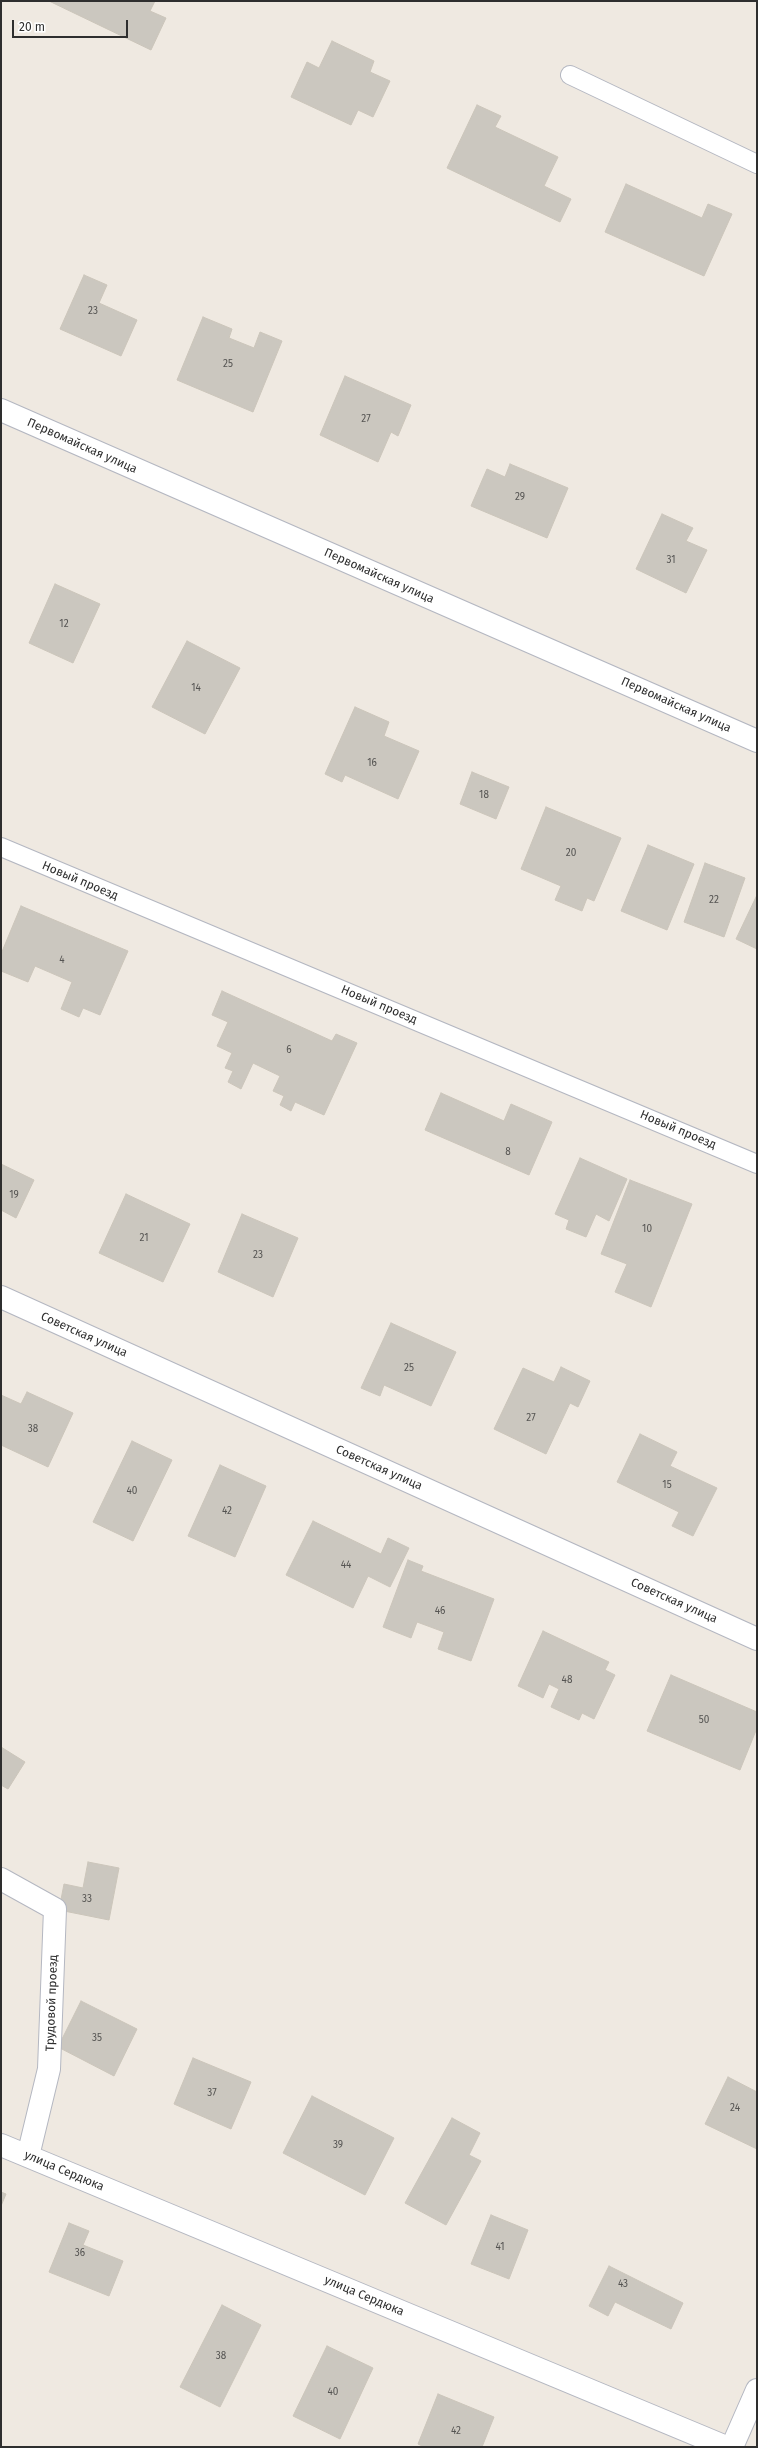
<!DOCTYPE html>
<meta charset="utf-8">
<style>
body{margin:0}
#map{position:relative;width:758px;height:2448px;overflow:hidden;background:#efe9e1;font-family:"Fira Sans",sans-serif}
canvas{display:block}
.frame{position:absolute;inset:0;border:2px solid #2e2e2e;pointer-events:none}
.scale{position:absolute;left:12px;top:20px;width:116px;height:18px;box-sizing:border-box;border:2px solid #2e2e2e;border-top:0;padding-left:5px;font-size:12px;line-height:14px;white-space:nowrap;color:#2e2e2e;-webkit-text-stroke:3px #fff;paint-order:stroke}
</style>
<div id="map">
<canvas width="758" height="2448"></canvas>
<div class="frame"></div>
<div class="scale">20 m</div>
</div>
<script>
const g = document.querySelector('canvas').getContext('2d');
g.lineJoin = 'round';
function fillPath(path, color) { g.fillStyle = color; g.fill(path, 'evenodd'); }
const shape = rows => new Path2D(rows.map(r => 'M' + r).join(''));
function trace(path, color, width, dash) { g.strokeStyle = color; g.lineWidth = width; g.lineCap = dash ? 'butt' : 'round'; g.setLineDash(dash || []); g.stroke(path); }
function label(font, color, halo, rows, align = 'center') {
  g.font = font + ' "Fira Sans",sans-serif'; g.lineWidth = 3.5; g.setLineDash([]); g.textBaseline = 'middle'; g.strokeStyle = halo; g.fillStyle = color; for (const [text, x, y, turn = 0] of rows) {
    g.save(); g.translate(x, y); g.rotate((+turn || 0) * Math.PI / 180); g.textAlign = isNaN(turn) ? turn : align; if (halo) g.strokeText(text, 0, 0); g.fillText(text, 0, 0); g.restore();
  }
}
const building = shape([
 [49,1,155,1,150,11,166,18,151,50,49,1],
 [332,41,374,61,370,72,390,81,373,117,358,110,351,125,291,97,307,62,319,68,332,41],
 [477,105,501,116,495,127,558,157,544,186,571,199,560,222,447,168,477,105],
 [626,184,702,218,708,204,732,214,704,276,605,232,626,184],
 [84,275,107,285,99,303,137,320,121,356,60,329,84,275],
 [203,317,232,329,229,338,254,348,260,332,282,341,253,412,177,380,203,317],
 [345,376,411,405,398,436,391,432,378,462,320,435,345,376],
 [510,464,568,488,547,538,471,506,487,469,505,477,510,464],
 [662,514,693,528,686,541,707,550,686,593,636,569,662,514],
 [55,584,100,604,73,663,29,643,55,584],
 [187,641,240,668,205,734,152,707,187,641],
 [355,707,389,722,384,736,419,751,398,799,345,775,342,782,325,774,355,707],
 [472,772,509,787,496,819,460,804,472,772],
 [546,807,621,838,594,901,587,898,582,911,555,900,561,886,521,869,546,807],
 [648,845,694,864,667,930,621,911,648,845],
 [705,863,745,878,724,937,684,922,705,863],
 [757,895,757,949,736,939,757,895],
 [21,906,128,951,100,1015,83,1008,79,1017,61,1009,72,982,35,966,28,982,1,971,1,954,21,906],
 [222,991,332,1041,336,1034,357,1043,324,1115,295,1102,291,1111,280,1105,284,1096,273,1091,280,1076,253,1063,241,1089,228,1082,233,1071,225,1068,232,1053,217,1046,228,1022,212,1015,222,991],
 [441,1093,504,1121,511,1104,552,1122,529,1175,425,1130,441,1093],
 [580,1158,627,1179,609,1221,596,1214,586,1237,566,1229,569,1220,555,1214,580,1158],
 [1,1164,34,1180,16,1218,1,1210,1,1164],
 [630,1180,692,1204,651,1307,615,1292,627,1264,601,1254,630,1180],
 [126,1194,190,1224,163,1282,99,1253,126,1194],
 [242,1214,298,1238,273,1297,218,1272,242,1214],
 [391,1323,456,1352,431,1406,384,1385,380,1396,361,1388,391,1323],
 [561,1367,590,1381,578,1407,570,1403,546,1454,494,1429,523,1368,554,1382,561,1367],
 [27,1392,73,1413,48,1467,1,1445,1,1395,21,1404,27,1392],
 [640,1434,677,1452,670,1466,717,1488,693,1536,672,1526,679,1512,617,1482,640,1434],
 [132,1441,172,1460,133,1541,93,1522,132,1441],
 [220,1465,266,1486,235,1557,188,1536,220,1465],
 [313,1521,381,1554,388,1538,409,1548,390,1587,368,1576,353,1608,286,1575,313,1521],
 [408,1560,423,1566,421,1571,494,1599,471,1661,438,1649,444,1632,417,1622,411,1638,383,1627,408,1560],
 [543,1631,609,1662,605,1670,615,1675,594,1719,582,1713,579,1720,551,1707,559,1689,549,1684,543,1698,518,1686,543,1631],
 [671,1675,757,1712,757,1728,740,1770,647,1731,671,1675],
 [1,1747,25,1762,8,1789,1,1785,1,1747],
 [88,1862,119,1868,109,1920,59,1910,64,1884,83,1888,88,1862],
 [81,2001,137,2029,114,2076,58,2047,81,2001],
 [193,2058,251,2082,231,2129,174,2104,193,2058],
 [728,2077,757,2092,757,2149,705,2124,728,2077],
 [312,2096,394,2138,365,2195,283,2153,312,2096],
 [452,2118,480,2133,469,2155,481,2161,446,2225,405,2203,452,2118],
 [1,2192,6,2194,1,2206,1,2192],
 [491,2215,528,2230,509,2279,471,2264,491,2215],
 [69,2223,89,2231,83,2245,123,2261,109,2296,49,2272,69,2223],
 [609,2266,683,2303,671,2329,615,2302,608,2316,589,2306,609,2266],
 [222,2305,261,2325,220,2407,180,2387,222,2305],
 [327,2346,373,2368,340,2439,293,2416,327,2346],
 [438,2394,494,2417,482,2447,424,2447,418,2444,438,2394]
]);
fillPath(building, '#cbc7bf');
trace(building, '#cbc5ba', 1);
const lane = shape([
 [570,75,757,164],
 [1,847,757,1164]
]);
const street = shape([
 [1,1297,757,1639],
 [1,1879,55,1909,49,2069,28,2156],
 [1,2145,726,2447],
 [732,2447,757,2390]
]);
const secondary = shape([
 [1,410,757,741]
]);
trace(lane, '#b4b7c1', 20);
trace(street, '#b4b7c1', 24);
trace(secondary, '#b4b7c1', 24);
trace(lane, '#fff', 18);
trace(street, '#fff', 22);
trace(secondary, '#fff', 22);
label('10px', '#555452', null, [
 ["23",93,311],
 ["25",228,364],
 ["27",366,419],
 ["29",520,497],
 ["31",671,560],
 ["12",64,624],
 ["14",196,688],
 ["16",372,763],
 ["18",484,795],
 ["20",571,853],
 ["22",714,900],
 ["4",62,960],
 ["6",289,1050],
 ["8",508,1152],
 ["19",14,1195],
 ["10",647,1229],
 ["21",144,1238],
 ["23",258,1255],
 ["25",409,1368],
 ["27",531,1418],
 ["38",33,1429],
 ["15",667,1485],
 ["40",132,1491],
 ["42",227,1511],
 ["44",346,1565],
 ["46",440,1611],
 ["48",567,1680],
 ["50",704,1720],
 ["33",87,1899],
 ["35",97,2038],
 ["37",212,2093],
 ["24",735,2108],
 ["39",338,2145],
 ["41",500,2247],
 ["36",80,2253],
 ["43",623,2284],
 ["38",221,2356],
 ["40",333,2392],
 ["42",456,2431]
]);
label('12px', '#2e2e2e', '#fff', [
 ["Первомайская улица",82,446,24],
 ["Первомайская улица",379,576,24],
 ["Первомайская улица",676,705,24],
 ["Новый проезд",80,881,23],
 ["Новый проезд",379,1005,23],
 ["Новый проезд",678,1130,23],
 ["Советская улица",84,1335,24],
 ["Советская улица",379,1468,24],
 ["Советская улица",674,1601,24],
 ["Трудовой проезд",52,2003,-88],
 ["улица Сердюка",64,2171,23],
 ["улица Сердюка",364,2296,23]
]);
</script>
